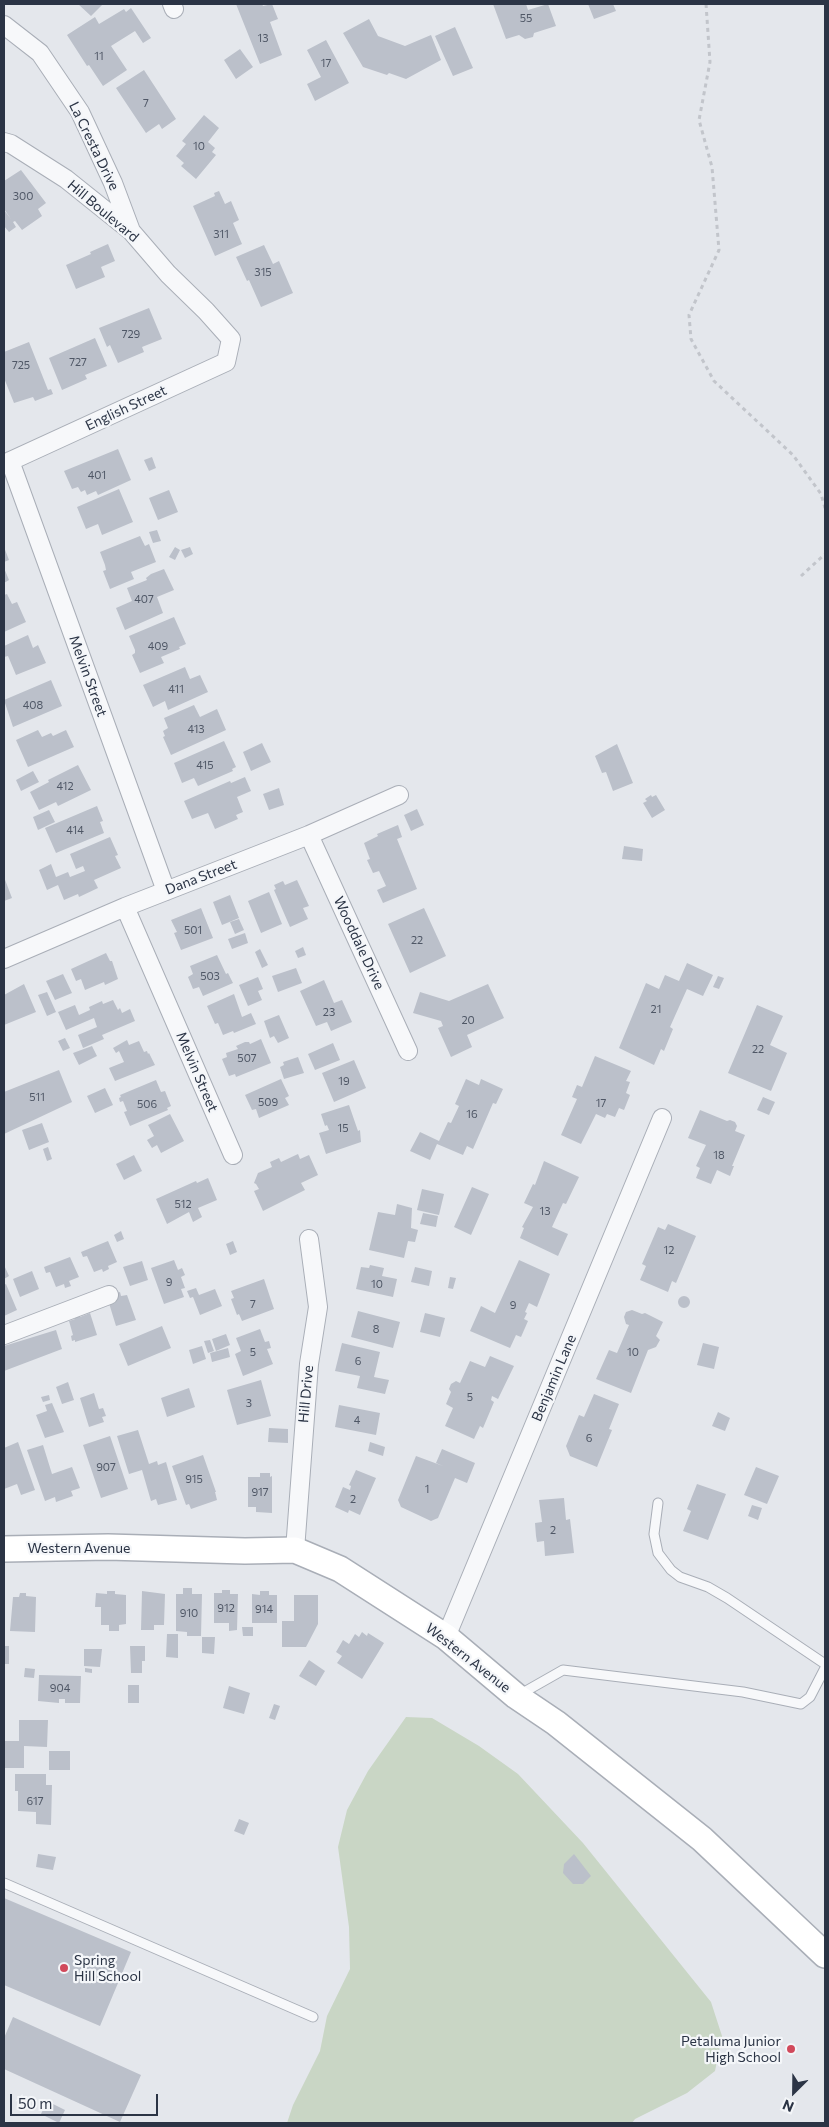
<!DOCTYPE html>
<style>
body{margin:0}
#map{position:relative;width:829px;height:2127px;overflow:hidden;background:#e4e7ec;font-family:Commissioner,sans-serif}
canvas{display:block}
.frame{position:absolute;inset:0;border:5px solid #2b3445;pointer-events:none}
.north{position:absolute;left:769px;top:2067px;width:50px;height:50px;-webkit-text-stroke:4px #f4f6f9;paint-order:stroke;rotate:203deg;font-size:14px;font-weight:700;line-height:20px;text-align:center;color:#2b3445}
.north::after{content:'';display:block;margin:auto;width:18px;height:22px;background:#2b3445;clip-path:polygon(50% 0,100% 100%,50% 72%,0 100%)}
.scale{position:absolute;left:10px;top:2094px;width:148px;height:22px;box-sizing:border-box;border:2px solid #2b3445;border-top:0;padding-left:6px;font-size:15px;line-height:18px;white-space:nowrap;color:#2b3445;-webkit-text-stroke:4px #f4f6f9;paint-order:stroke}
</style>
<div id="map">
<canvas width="829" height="2127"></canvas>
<div class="frame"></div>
<div class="north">N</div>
<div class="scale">50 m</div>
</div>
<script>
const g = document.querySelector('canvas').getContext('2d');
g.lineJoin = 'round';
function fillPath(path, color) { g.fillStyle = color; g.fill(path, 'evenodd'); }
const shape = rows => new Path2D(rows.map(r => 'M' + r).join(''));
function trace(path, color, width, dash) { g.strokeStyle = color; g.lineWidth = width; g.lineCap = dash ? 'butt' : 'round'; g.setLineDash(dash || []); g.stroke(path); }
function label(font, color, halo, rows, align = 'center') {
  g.font = font + ' Commissioner,sans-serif'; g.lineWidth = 4.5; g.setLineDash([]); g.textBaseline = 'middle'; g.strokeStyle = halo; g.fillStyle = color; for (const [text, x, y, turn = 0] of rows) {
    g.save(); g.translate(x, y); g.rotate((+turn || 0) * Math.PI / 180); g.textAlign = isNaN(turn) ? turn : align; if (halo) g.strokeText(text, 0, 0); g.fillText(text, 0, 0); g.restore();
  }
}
fillPath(shape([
 [406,1717,432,1718,479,1746,518,1774,583,1843,711,2002,722,2036,715,2071,687,2093,635,2119,632,2123,287,2123,293,2105,320,2051,327,2016,350,1969,349,1927,338,1847,347,1810,368,1771]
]), '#c9d6c5');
fillPath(shape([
 [78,4,103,4,91,16],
 [236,4,262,4,263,6,272,4,278,19,270,22,282,55,260,64],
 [493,4,526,4,528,10,548,4,556,26,534,33,533,37,525,39,519,35,506,39],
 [588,4,613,4,616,11,594,19],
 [131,8,151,38,143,43,135,31,111,46,127,70,103,86,89,65,87,66,67,35,95,17,99,24,124,9,126,12],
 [369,19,378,36,405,46,431,35,441,60,406,79,389,73,387,75,363,67,343,33],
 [455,27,473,68,453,76,435,36],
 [326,40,349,83,315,101,307,84,321,77,307,50],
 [240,49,253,67,236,79,224,60],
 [144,70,176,119,162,129,159,124,146,133,116,88],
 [204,115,219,128,208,142,215,148,212,152,216,155,196,179,181,166,184,163,176,156,186,144,182,141],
 [21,170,46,203,38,209,42,216,22,230,15,221,13,222,16,227,9,232,4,226,4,210,11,219,4,209,4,181],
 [219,191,225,204,231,201,239,220,233,223,242,244,215,256,193,206,215,196,214,193],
 [108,244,115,261,101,267,105,277,76,289,66,265,91,254,90,252],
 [264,245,273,264,279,261,293,293,261,307,249,280,247,281,236,257],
 [149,308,162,339,142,347,144,352,118,363,110,345,107,347,99,328],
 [95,338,107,366,85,375,87,379,62,390,49,358],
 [29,342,48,390,51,389,53,394,35,401,33,397,14,403,4,378,4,352],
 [118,449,131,480,98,495,96,491,87,495,85,490,81,492,78,487,72,489,64,471],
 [152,457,156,468,149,471,144,460],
 [119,489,133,522,102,535,98,524,86,529,77,507],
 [169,490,178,512,158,520,149,498],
 [157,530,161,541,153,543,149,532],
 [140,536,145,546,149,544,156,562,131,572,134,579,110,589,103,571,106,570,105,565,100,552],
 [4,547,9,560,4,562],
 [175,547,180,550,175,560,169,557],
 [190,547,193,554,185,558,181,550],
 [4,568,9,580,4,583],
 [164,569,174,590,157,597,163,613,125,630,116,608,132,601,127,588,147,580,146,578,151,574],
 [7,594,12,604,17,602,26,622,4,632,4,595],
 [174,617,186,644,179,647,180,649,161,657,164,663,140,673,132,655,135,653,135,650,129,636],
 [28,635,33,648,38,645,46,663,16,675,8,656,4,657,4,646],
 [185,667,190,679,200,675,208,692,168,710,165,701,153,707,143,685],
 [51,680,62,706,13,727,4,700],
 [194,705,200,717,217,709,226,730,171,755,163,737,165,736,163,731,168,728,164,718],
 [38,730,42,737,51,733,53,736,66,730,74,747,28,767,16,740],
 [224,741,236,767,232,769,233,771,198,786,194,778,182,783,174,763],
 [262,743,271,762,251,771,243,752],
 [617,744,633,783,613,791,606,772,602,773,595,756],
 [78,765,91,790,58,806,56,802,39,810,30,792,49,782,48,780],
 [33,771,39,782,21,791,16,780],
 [245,777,251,791,237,797,243,812,236,815,238,819,215,829,208,813,192,819,184,801,230,781,231,783],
 [279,788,284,805,269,810,263,794],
 [651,795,652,797,656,795,665,810,652,818,643,803,647,801,645,799],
 [97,806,103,821,100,822,104,833,56,853,45,828],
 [417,809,424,825,411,831,404,815],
 [49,810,55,822,38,830,33,817],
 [398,825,402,837,397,839,417,889,383,903,377,890,386,886,379,871,373,873,367,860,370,859,364,843,378,836,377,834],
 [110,837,118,855,115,856,121,868,94,880,98,888,79,897,78,894,64,900,58,885,47,890,39,870,51,864,56,877,68,872,70,877,85,871,83,866,76,869,70,854],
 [624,846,643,849,642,861,622,859],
 [4,877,12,898,4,901],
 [297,880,309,906,303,908,308,919,290,927,274,890,276,889,274,885,283,881,285,885],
 [269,892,282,924,261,933,248,901],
 [230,895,239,918,222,925,213,902],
 [201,908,213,938,181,950,174,933,177,932,171,920],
 [424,908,446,956,410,973,388,924],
 [239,919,244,930,235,934,230,922],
 [245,933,248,943,232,949,228,939],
 [303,947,306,955,298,958,295,951],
 [260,949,268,965,262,968,255,952],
 [106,953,110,961,112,961,118,979,105,985,104,982,85,990,81,979,76,981,71,969],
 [217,955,226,974,228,973,233,983,203,996,199,987,193,989,188,977,193,974,190,966],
 [687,963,713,975,703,996,687,989,670,1027,673,1029,664,1051,661,1049,654,1065,619,1048,646,983,659,989,665,975,679,981],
 [296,968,302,983,278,992,272,976],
 [63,974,72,993,55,1000,46,981],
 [718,976,724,978,719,989,713,987],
 [258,977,263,989,258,991,262,1000,248,1006,239,985],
 [324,980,334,1003,342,1000,352,1022,331,1031,327,1022,316,1026,300,991],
 [24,984,36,1012,4,1025,4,995],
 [488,984,504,1018,467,1035,472,1047,451,1057,438,1028,443,1026,441,1021,413,1013,420,992,449,1001],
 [47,992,56,1012,47,1016,38,995],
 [234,994,242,1017,251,1013,256,1024,234,1033,233,1031,223,1035,218,1023,215,1024,207,1006],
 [113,1000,118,1010,120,1008,122,1013,130,1009,135,1021,102,1035,104,1039,83,1048,78,1035,97,1027,94,1018,66,1030,58,1012,75,1005,79,1015,90,1010,89,1007,102,1001,103,1004],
 [757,1005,783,1016,770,1045,787,1053,771,1091,728,1073],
 [279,1015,289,1038,278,1043,274,1036,270,1038,264,1021],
 [65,1038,70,1048,63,1051,58,1041],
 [261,1039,271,1063,236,1077,235,1074,229,1076,222,1059,227,1057,226,1053,238,1049,236,1046,245,1042,249,1042,250,1044],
 [127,1040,129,1045,139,1041,144,1052,147,1051,148,1054,149,1053,155,1065,115,1081,109,1068,124,1062,119,1051,116,1053,113,1048],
 [333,1043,340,1060,315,1070,308,1054],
 [92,1046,97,1056,79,1065,73,1053],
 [595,1056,631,1071,626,1081,630,1082,626,1093,630,1095,624,1110,619,1108,615,1117,607,1114,605,1118,596,1114,581,1144,561,1135,577,1099,572,1097,577,1085,582,1087],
 [298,1057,304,1073,284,1079,280,1067,284,1065,283,1062],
 [354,1060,366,1088,334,1102,322,1073],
 [59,1070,72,1102,4,1134,4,1092],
 [281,1079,289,1096,285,1098,289,1105,259,1118,256,1109,252,1110,245,1095],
 [466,1079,479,1085,481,1079,503,1089,496,1104,493,1103,473,1149,467,1146,463,1155,437,1144,430,1160,410,1151,420,1132,439,1141,448,1122,451,1123,459,1106,455,1104],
 [156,1080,161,1092,165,1091,171,1106,167,1108,168,1110,130,1126,124,1112,127,1111,123,1101,120,1102,119,1098,121,1097,120,1095],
 [105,1088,113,1105,95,1113,87,1096],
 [763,1097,775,1102,769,1115,757,1110],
 [349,1105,358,1131,360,1130,361,1142,326,1154,319,1133,329,1130,327,1125,325,1126,321,1114],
 [700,1110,727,1121,730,1120,735,1122,737,1126,735,1131,745,1135,732,1166,734,1166,730,1176,717,1170,711,1184,696,1178,700,1168,696,1166,706,1145,688,1138],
 [170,1114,184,1141,161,1153,157,1145,152,1148,147,1140,154,1136,148,1125],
 [42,1123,49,1142,29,1150,22,1130],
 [48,1147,52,1159,47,1161,43,1149],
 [298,1154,300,1159,309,1155,318,1175,301,1183,305,1190,263,1211,254,1191,259,1189,256,1184,254,1183,258,1173,272,1167,270,1162,279,1158,281,1162],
 [134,1155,142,1171,124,1180,116,1164],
 [544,1161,579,1177,566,1204,563,1203,552,1227,568,1234,558,1256,520,1238,524,1228,522,1227,533,1207,524,1203,533,1184,535,1185],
 [208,1178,217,1200,198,1208,202,1217,193,1222,189,1212,167,1224,156,1199,196,1181,197,1183],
 [472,1187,489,1194,471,1235,454,1227],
 [422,1189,444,1194,439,1215,417,1210],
 [397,1204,412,1208,411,1228,418,1230,415,1242,408,1241,404,1258,369,1250,378,1212,395,1215],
 [423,1213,438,1216,436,1227,420,1224],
 [668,1224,696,1236,676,1283,672,1281,668,1292,640,1280,646,1266,642,1264,658,1227,665,1230],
 [121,1231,124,1239,117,1242,114,1235],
 [108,1241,117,1262,108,1266,109,1269,103,1272,102,1269,94,1272,87,1256,83,1257,81,1252],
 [233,1241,237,1252,230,1255,226,1244],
 [70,1257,79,1277,69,1281,71,1286,65,1288,64,1284,56,1287,50,1272,46,1273,44,1267],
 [174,1260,178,1270,182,1268,185,1275,181,1277,185,1288,181,1289,184,1297,164,1304,151,1268],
 [519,1260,550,1274,537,1307,529,1303,525,1312,527,1313,524,1319,528,1321,521,1337,516,1335,510,1348,470,1331,481,1306,495,1313],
 [142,1261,148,1280,130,1286,123,1267],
 [4,1265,9,1276,4,1279],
 [370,1265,384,1268,382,1276,397,1279,393,1297,356,1289,361,1267,369,1268],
 [415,1267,432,1271,429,1286,411,1282],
 [32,1271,39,1289,20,1297,13,1279],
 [450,1277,456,1278,453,1289,448,1288],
 [264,1279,274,1309,242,1321,239,1314,237,1315,231,1299,234,1298,231,1291],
 [6,1284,17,1310,4,1316,4,1285],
 [196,1288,199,1295,215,1289,222,1306,200,1315,193,1297,190,1298,187,1291],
 [120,1292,121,1296,127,1295,136,1320,116,1326,108,1300,114,1294],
 '678 1302a6 6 0 1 1 12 0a6 6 0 1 1-12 0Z',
 [632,1310,642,1314,645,1313,663,1322,656,1336,660,1340,656,1347,648,1350,631,1393,596,1379,609,1350,617,1353,629,1325,626,1324,624,1317,626,1312],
 [358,1311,400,1322,393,1348,351,1337],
 [90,1313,97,1335,75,1342,75,1340,72,1341,71,1336,73,1335,69,1321,75,1319,74,1315,79,1314,80,1317],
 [425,1313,445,1318,440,1337,420,1332],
 [162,1326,171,1348,128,1366,119,1344],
 [260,1329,265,1342,269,1341,271,1348,267,1349,273,1364,243,1376,235,1354,241,1351,236,1338],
 [56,1330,62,1349,4,1371,4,1346],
 [226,1334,230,1345,216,1351,212,1339],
 [210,1340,214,1351,208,1353,204,1341],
 [342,1343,380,1352,374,1377,389,1380,385,1394,357,1388,360,1376,335,1371],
 [703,1343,719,1347,714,1369,697,1365],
 [202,1346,206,1359,193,1364,189,1350],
 [228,1348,230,1357,212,1362,210,1353],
 [490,1356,514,1366,498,1399,492,1396,491,1400,494,1402,483,1428,480,1426,474,1439,445,1426,453,1408,446,1404,451,1392,449,1389,451,1384,456,1381,460,1383,470,1361,485,1367],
 [261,1380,271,1416,237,1425,227,1390],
 [68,1382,74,1400,62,1404,56,1387],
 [189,1388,195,1407,167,1417,161,1398],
 [94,1393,99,1409,103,1408,106,1416,102,1417,104,1422,89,1427,80,1398],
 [594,1394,619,1404,609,1429,612,1430,597,1467,570,1456,566,1446,579,1415,584,1417],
 [49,1395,50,1400,43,1402,41,1397],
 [52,1403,64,1432,45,1438,36,1415,47,1411,45,1405],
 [339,1405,380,1413,376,1435,335,1427],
 [718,1412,730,1418,725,1431,712,1426],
 [269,1428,288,1429,288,1443,268,1442],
 [138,1430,149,1464,157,1461,158,1465,166,1462,177,1500,158,1505,156,1499,151,1501,142,1470,129,1474,117,1436],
 [110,1436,128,1489,101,1498,83,1445],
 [18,1442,35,1490,21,1495,17,1484,4,1489,4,1448],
 [370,1442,385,1447,383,1456,368,1451],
 [43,1445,52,1474,72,1467,80,1488,71,1491,73,1496,56,1502,55,1497,45,1501,27,1450],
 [442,1449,475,1463,467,1483,455,1478,438,1518,431,1521,401,1507,398,1500,416,1456,443,1466,436,1463],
 [203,1455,216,1492,215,1492,217,1500,191,1509,189,1504,186,1505,172,1466],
 [756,1467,779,1476,767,1504,744,1495],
 [356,1470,376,1478,360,1515,349,1510,348,1513,335,1507,343,1487,350,1490,351,1486,349,1485],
 [260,1473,270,1473,270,1477,272,1476,272,1513,256,1512,256,1507,248,1507,248,1477,260,1477],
 [697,1484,726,1494,708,1540,683,1531,691,1511,687,1509],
 [564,1498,566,1520,570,1519,574,1553,545,1556,544,1541,537,1542,536,1536,535,1523,542,1522,539,1500],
 [752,1505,762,1508,758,1520,748,1516],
 [183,1588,192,1588,192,1594,202,1594,201,1636,187,1636,187,1632,176,1631,176,1594,183,1594],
 [222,1590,230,1590,230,1594,238,1594,237,1630,229,1631,229,1623,214,1623,214,1593,222,1593],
 [107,1591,115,1591,115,1594,126,1595,126,1624,119,1625,119,1631,109,1631,109,1625,101,1625,101,1607,95,1607,96,1593,107,1594],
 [142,1591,165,1594,164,1625,154,1625,154,1630,141,1630],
 [260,1591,269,1591,269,1595,277,1595,277,1623,252,1623,252,1594,260,1595],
 [20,1593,26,1593,26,1596,36,1597,35,1632,10,1631,13,1597,19,1597],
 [294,1595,318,1595,318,1624,306,1647,282,1647,282,1621,294,1621],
 [242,1627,253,1627,253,1636,243,1636],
 [362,1632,367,1636,368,1633,384,1643,362,1679,337,1663,342,1656,336,1652,343,1640,349,1644,355,1634,359,1637],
 [167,1634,178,1634,178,1658,166,1657],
 [202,1637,215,1637,214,1654,202,1653],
 [4,1646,9,1646,9,1664,4,1664],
 [130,1646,145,1646,145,1661,142,1661,142,1673,131,1673],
 [84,1649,102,1649,100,1667,84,1666],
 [309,1660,325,1671,316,1686,299,1676],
 [25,1668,35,1669,34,1678,24,1677],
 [85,1668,92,1669,92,1673,85,1672],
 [39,1675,81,1676,80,1703,65,1703,65,1699,59,1699,59,1703,38,1701],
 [128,1685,139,1685,139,1703,128,1703],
 [229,1686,250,1693,244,1714,223,1708],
 [274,1704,280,1706,275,1720,269,1718],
 [19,1720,48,1720,47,1747,24,1746,24,1768,4,1768,4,1741,19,1741],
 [49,1751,70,1751,70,1770,49,1770],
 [15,1774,46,1774,46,1785,52,1785,51,1825,36,1824,36,1812,18,1811,18,1791,15,1791],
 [239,1819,249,1823,244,1835,234,1831],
 [38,1854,56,1857,53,1870,36,1867],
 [574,1854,591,1876,583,1884,573,1884,563,1873,564,1864],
 [4,1898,131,1952,100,2026,4,1985],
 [13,2017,141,2075,120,2122,4,2069,4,2038],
 [47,2101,65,2110,59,2123,41,2114]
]), '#bbc0ca');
const lane = shape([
 [658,1503,654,1534,658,1553,671,1570,680,1577,708,1587,727,1598,825,1664],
 [519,1695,563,1670,743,1692,801,1704,810,1697,825,1668],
 [4,1883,313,2017]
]);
const street = shape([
 [172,4,174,9],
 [4,25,40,53,80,112,113,183,131,231],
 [4,142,11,144,66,179,131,231,168,274,206,311,231,339,226,362,4,464],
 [10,461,166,891],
 [309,835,408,1051],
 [125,907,233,1155],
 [4,959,125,907,309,835,399,795],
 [4,1335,109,1295],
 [295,1550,309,1364,318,1307,309,1239],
 [446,1637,662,1118]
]);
const secondary = shape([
 [4,1549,108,1547,245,1551,295,1550,340,1569,446,1637,516,1696,556,1723,702,1839,825,1955]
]);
trace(lane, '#a9aeb7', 11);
trace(street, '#a9aeb7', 20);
trace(secondary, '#a9aeb7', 28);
trace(shape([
 [706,4,710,62,699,120,712,167,719,250,689,315,691,339,714,381,793,455,821,494,825,508],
 [801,576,825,554]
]), '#c2c5cb', 3, [4, 4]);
trace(lane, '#f7f8fa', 9);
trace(street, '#f7f8fa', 18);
trace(secondary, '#fff', 25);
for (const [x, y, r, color] of [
 [64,1968,5,"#d1495b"],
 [791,2049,5,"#d1495b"]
]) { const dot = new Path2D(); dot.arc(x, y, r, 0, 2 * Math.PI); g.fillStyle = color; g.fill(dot); trace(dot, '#f4f6f9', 2); }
label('11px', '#4f5766', null, [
 ["55",526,18],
 ["13",263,38],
 ["11",99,56],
 ["17",326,63],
 ["7",146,103],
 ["10",199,146],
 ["300",23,196],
 ["311",221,234],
 ["315",263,272],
 ["729",131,334],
 ["727",78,362],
 ["725",21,365],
 ["401",97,475],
 ["407",144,599],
 ["409",158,646],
 ["411",176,689],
 ["408",33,705],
 ["413",196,729],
 ["415",205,765],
 ["412",65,786],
 ["414",75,830],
 ["501",193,930],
 ["22",417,940],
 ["503",210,976],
 ["21",656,1009],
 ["23",329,1012],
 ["20",468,1020],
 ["22",758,1049],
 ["507",247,1058],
 ["19",344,1081],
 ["511",37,1097],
 ["509",268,1102],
 ["17",601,1103],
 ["506",147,1104],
 ["16",472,1114],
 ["15",343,1128],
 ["18",719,1155],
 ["512",183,1204],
 ["13",545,1211],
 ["12",669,1250],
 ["9",169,1282],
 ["10",377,1284],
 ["7",253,1304],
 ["9",513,1305],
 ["8",376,1329],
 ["5",253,1352],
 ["10",633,1352],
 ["6",358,1361],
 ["5",470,1397],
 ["3",249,1403],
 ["4",357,1420],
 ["6",589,1438],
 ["907",106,1467],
 ["915",194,1479],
 ["1",427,1489],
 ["917",260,1492],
 ["2",353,1499],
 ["2",553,1530],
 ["912",226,1608],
 ["914",264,1609],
 ["910",189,1613],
 ["904",60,1688],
 ["617",35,1801]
]);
label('14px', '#2b3445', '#f4f6f9', [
 ["La Cresta Drive",94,146,64],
 ["Hill Boulevard",103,211,40],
 ["English Street",126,408,-25],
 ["Melvin Street",88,676,70],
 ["Dana Street",201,877,-21],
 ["Wooddale Drive",359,943,65],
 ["Melvin Street",197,1072,67],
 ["Benjamin Lane",554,1378,-67],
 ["Hill Drive",306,1394,-85],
 ["Western Avenue",79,1548],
 ["Western Avenue",468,1658,38]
]);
label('14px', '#2b3445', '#f4f6f9', [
 ["Spring",74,1960],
 ["Hill School",74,1976],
 ["Petaluma Junior",781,2041,"right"],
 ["High School",781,2057,"right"]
], 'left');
</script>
